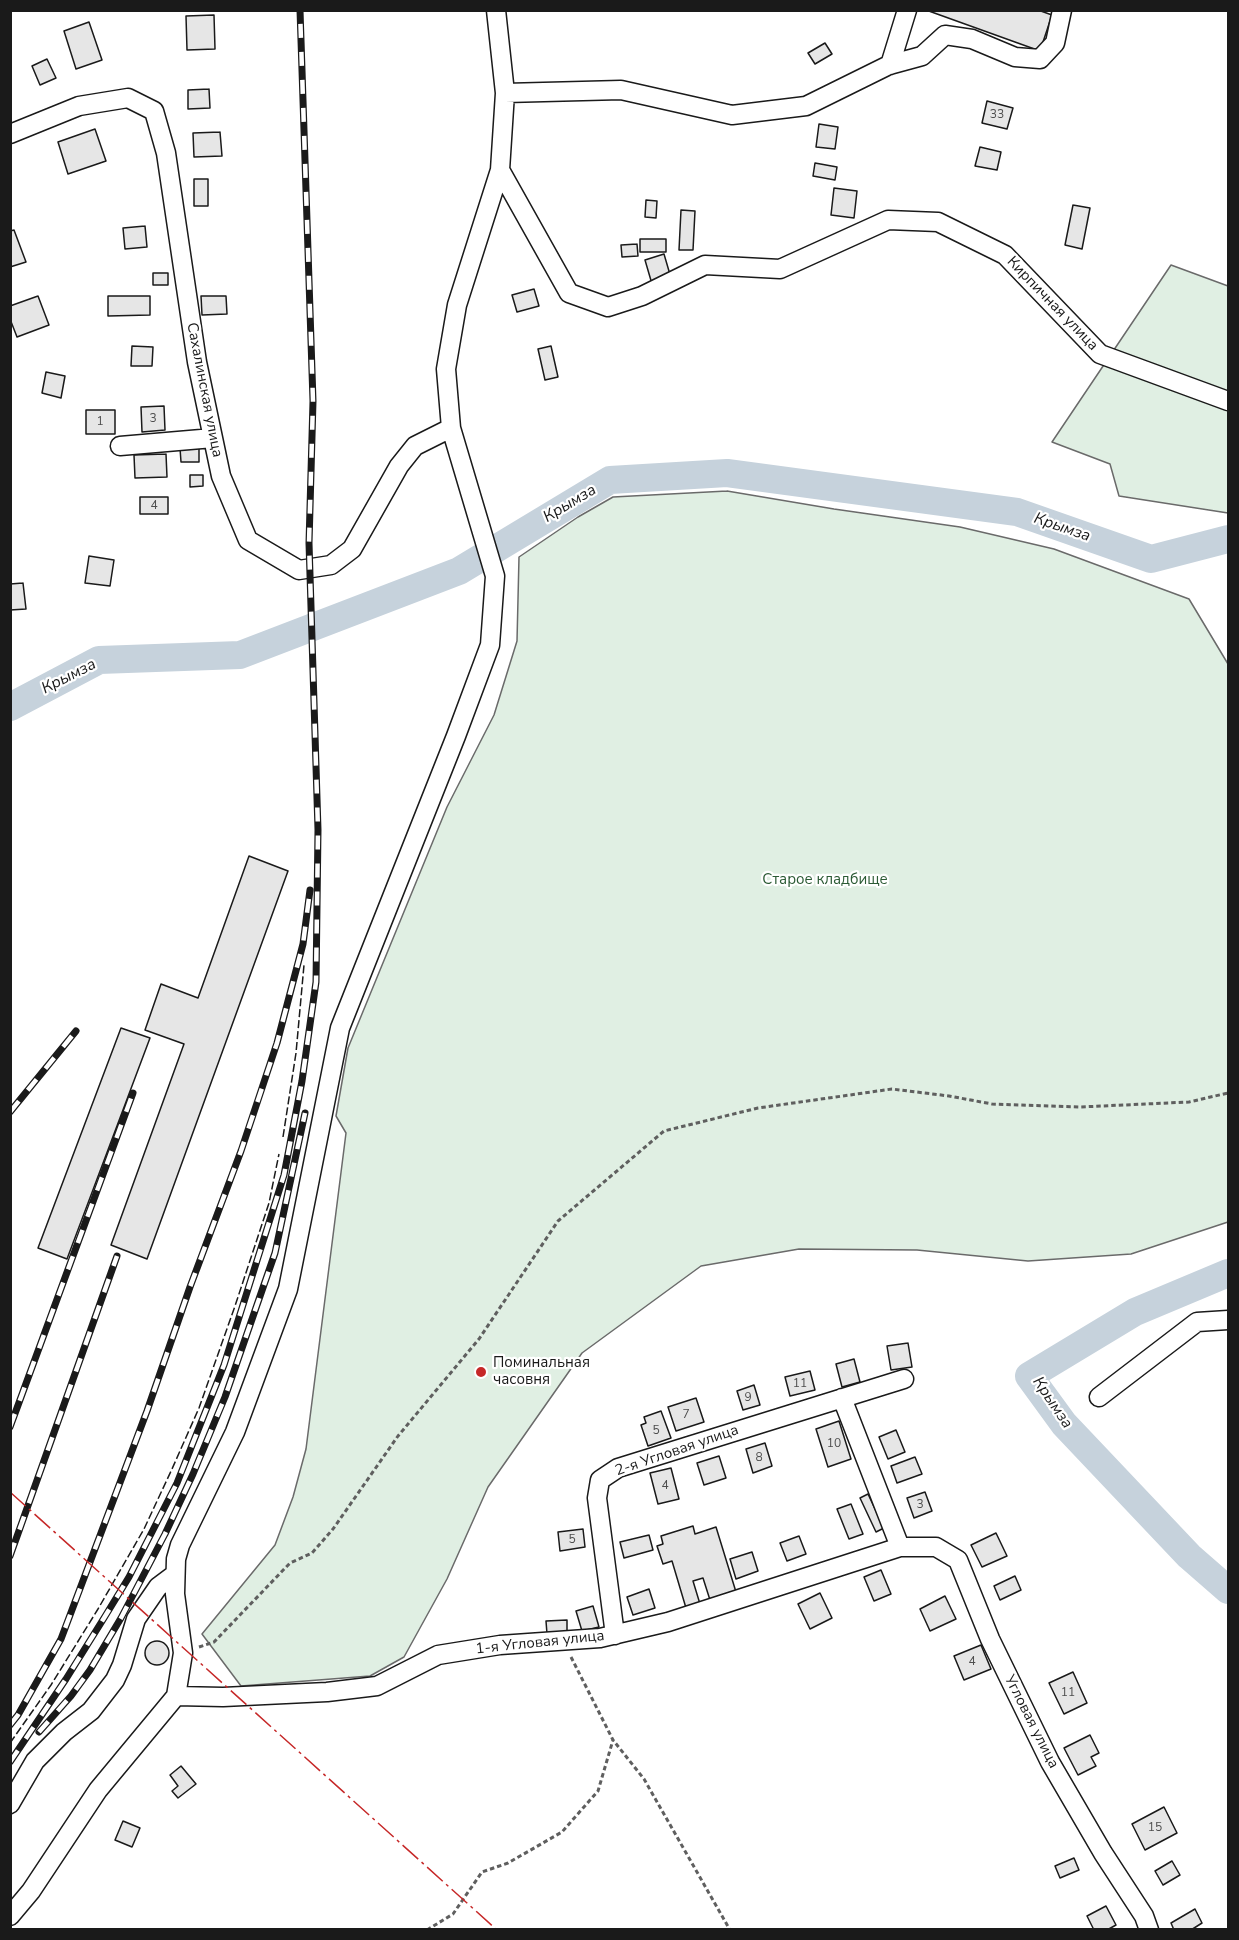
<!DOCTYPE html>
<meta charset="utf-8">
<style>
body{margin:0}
#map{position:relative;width:1239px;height:1940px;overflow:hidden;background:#fff;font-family:"Nunito Sans",sans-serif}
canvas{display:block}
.frame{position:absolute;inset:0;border:12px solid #1a1a1a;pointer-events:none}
</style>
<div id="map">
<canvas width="1239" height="1940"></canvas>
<div class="frame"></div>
</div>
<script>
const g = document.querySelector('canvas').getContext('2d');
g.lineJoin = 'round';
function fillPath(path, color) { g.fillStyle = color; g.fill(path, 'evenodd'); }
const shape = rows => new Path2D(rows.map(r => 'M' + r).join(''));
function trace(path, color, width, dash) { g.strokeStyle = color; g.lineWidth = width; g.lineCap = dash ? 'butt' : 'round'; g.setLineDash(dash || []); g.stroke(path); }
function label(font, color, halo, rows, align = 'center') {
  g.font = font + ' "Nunito Sans",sans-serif'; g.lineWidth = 4.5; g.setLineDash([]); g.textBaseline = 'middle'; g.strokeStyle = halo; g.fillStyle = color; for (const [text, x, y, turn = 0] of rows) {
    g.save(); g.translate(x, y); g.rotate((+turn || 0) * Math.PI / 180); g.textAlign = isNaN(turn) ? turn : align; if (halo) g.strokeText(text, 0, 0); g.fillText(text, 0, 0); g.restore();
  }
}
const green = shape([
 [1171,265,1228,286,1228,513,1119,496,1110,464,1052,442,1171,265],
 [727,491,834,509,960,527,1054,549,1189,599,1228,664,1228,1222,1131,1254,1028,1261,917,1250,799,1249,701,1266,582,1353,488,1487,447,1579,404,1657,370,1676,241,1686,202,1634,275,1545,293,1497,306,1449,346,1133,336,1116,348,1048,447,807,494,715,517,641,519,557,578,517,613,497,727,491]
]);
fillPath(green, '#e0efe3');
trace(green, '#6a6a6a', 1.5);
trace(shape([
 [10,707,99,660,240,655,459,571,610,480,727,473,1017,512,1151,559,1228,539],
 [1228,1273,1135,1312,1029,1376,1064,1424,1189,1556,1228,1590]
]), '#c6d2dc', 28);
const building = shape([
 [926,10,1038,10,1052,15,1040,51,926,10],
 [214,15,215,49,187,50,186,16,214,15],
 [89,22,102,60,76,69,64,31,89,22],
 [825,43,832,54,815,64,808,53,825,43],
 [47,59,56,78,40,85,32,66,47,59],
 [209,89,210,108,188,109,188,90,209,89],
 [987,101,1013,108,1007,129,982,123,987,101],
 [819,124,838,127,835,149,816,147,819,124],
 [95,129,106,161,68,174,58,142,95,129],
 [220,132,222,156,194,157,193,133,220,132],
 [980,147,1001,152,997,170,975,166,980,147],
 [815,163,837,167,835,180,813,176,815,163],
 [194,179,208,179,208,206,194,206,194,179],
 [834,188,857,191,854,218,831,215,834,188],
 [646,200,657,201,656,218,645,217,646,200],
 [1073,205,1090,208,1082,249,1065,245,1073,205],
 [681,210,695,211,693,250,679,250,681,210],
 [145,226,147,247,125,249,123,228,145,226],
 [14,230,26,262,10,267,10,231,14,230],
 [640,239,666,239,666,252,640,252,640,239],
 [637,244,638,256,622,257,621,245,637,244],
 [664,254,671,278,652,284,645,260,664,254],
 [153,273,168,273,168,285,153,285,153,273],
 [534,289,539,306,517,312,512,295,534,289],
 [38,296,49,325,17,337,10,319,10,306,38,296],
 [108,296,150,296,150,315,108,316,108,296],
 [201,296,226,296,227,314,202,315,201,296],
 [132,346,153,347,152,366,131,366,132,346],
 [551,346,558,377,545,380,538,349,551,346],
 [46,372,65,376,61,398,42,393,46,372],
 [164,406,165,430,142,432,141,407,164,406],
 [86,410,115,410,115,434,86,434,86,410],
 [199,447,199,462,181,462,180,448,199,447],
 [166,454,167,477,135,478,134,455,166,454],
 [190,475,203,475,203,486,190,487,190,475],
 [140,497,168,497,168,514,140,514,140,497],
 [89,556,114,560,110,586,85,583,89,556],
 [23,583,26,609,10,610,10,584,23,583],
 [249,856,288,871,147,1259,111,1245,184,1044,145,1030,161,984,198,998,249,856],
 [121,1028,150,1038,67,1259,38,1248,121,1028],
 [908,1343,912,1367,891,1370,887,1346,908,1343],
 [854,1359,860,1382,842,1387,836,1364,854,1359],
 [810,1371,815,1390,790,1396,785,1377,810,1371],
 [754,1385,760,1405,743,1410,737,1391,754,1385],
 [696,1398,704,1422,676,1431,668,1407,696,1398],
 [661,1411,671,1438,648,1446,641,1425,646,1423,644,1417,661,1411],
 [839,1421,851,1459,828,1467,816,1429,839,1421],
 [896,1430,905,1452,888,1459,879,1437,896,1430],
 [765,1443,772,1466,753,1473,746,1449,765,1443],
 [719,1456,726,1478,704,1485,697,1463,719,1456],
 [915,1457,922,1474,897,1483,891,1466,915,1457],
 [671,1468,679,1499,658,1504,650,1473,671,1468],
 [925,1492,932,1511,914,1518,907,1498,925,1492],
 [868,1494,884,1528,876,1532,860,1498,868,1494],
 [851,1504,863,1534,849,1539,837,1509,851,1504],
 [693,1526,695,1534,716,1527,736,1592,710,1600,703,1578,693,1581,700,1604,686,1608,672,1561,663,1564,657,1546,663,1544,661,1536,693,1526],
 [583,1529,585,1547,560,1551,558,1532,583,1529],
 [996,1533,1007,1556,982,1567,971,1545,996,1533],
 [649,1535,653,1550,624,1558,620,1542,649,1535],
 [799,1536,806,1554,787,1561,780,1543,799,1536],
 [752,1552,758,1571,736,1579,730,1559,752,1552],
 [881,1570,891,1594,874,1601,864,1577,881,1570],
 [1015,1576,1021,1590,1000,1600,994,1586,1015,1576],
 [649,1589,655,1608,633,1615,627,1597,649,1589],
 [820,1593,832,1618,810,1629,798,1604,820,1593],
 [945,1596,956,1619,930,1631,920,1609,945,1596],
 [593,1606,599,1627,582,1631,576,1611,593,1606],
 [567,1620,567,1633,547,1634,546,1621,567,1620],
 '145 1653a12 12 0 1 1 24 0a12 12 0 1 1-24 0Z',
 [981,1645,991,1669,964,1680,954,1656,981,1645],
 [1073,1672,1087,1703,1064,1714,1049,1683,1073,1672],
 [1090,1735,1099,1753,1091,1757,1096,1766,1078,1775,1064,1748,1090,1735],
 [181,1766,196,1784,178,1798,172,1791,178,1786,170,1775,181,1766],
 [1164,1807,1177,1833,1145,1850,1132,1824,1164,1807],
 [123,1821,140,1828,132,1847,115,1840,123,1821],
 [1074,1858,1079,1870,1060,1878,1055,1866,1074,1858],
 [1172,1861,1180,1875,1163,1885,1155,1871,1172,1861],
 [1106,1906,1116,1925,1107,1930,1094,1930,1087,1916,1106,1906],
 [1195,1909,1202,1923,1191,1930,1174,1930,1171,1923,1195,1909]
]);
fillPath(building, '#e6e6e6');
trace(building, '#1a1a1a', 1.5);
const minor = shape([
 [890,65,907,10],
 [505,93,621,90,732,115,806,106,889,65,922,56,945,35,972,39,1015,57,1040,59,1055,43,1062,10],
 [10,134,79,106,128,98,154,111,166,153,197,362,221,476,248,540,299,570,331,565,352,549,399,466,415,446,451,428],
 [500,170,569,293,608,307,642,296,705,265,780,269,888,220,938,222,1005,255,1100,354,1228,401],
 [120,446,213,438],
 [1099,1397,1197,1322,1228,1320],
 [842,1398,900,1547],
 [615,1635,597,1498,600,1480,618,1468,904,1379],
 [176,1696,223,1697,327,1692,377,1686,438,1655,500,1645,600,1638,668,1622,900,1547,936,1547,958,1560,990,1639,1050,1762,1103,1853,1144,1916,1149,1930],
 [10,1804,35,1761,64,1732,91,1711,115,1680,122,1665,136,1619,158,1587,174,1575],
 [10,1916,31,1891,98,1790,176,1696,183,1653,175,1594,176,1559,180,1545,235,1432,288,1289,340,1028,456,736,490,645,495,576,451,428,446,369,457,305,500,170,505,93,496,10]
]);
trace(minor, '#1a1a1a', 21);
trace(shape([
 [199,1647,214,1642,290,1563,312,1553,333,1529,398,1436,479,1339,558,1221,664,1131,758,1108,892,1089,949,1096,992,1104,1080,1107,1189,1102,1228,1093],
 [571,1657,613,1740,644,1779,730,1930],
 [427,1930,453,1914,482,1872,508,1863,562,1832,598,1791,613,1740]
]), '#5f5f5f', 3, [4.5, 3]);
trace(minor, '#fff', 18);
const rail = shape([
 [10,1112,76,1031],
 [10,1427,133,1093],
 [10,1556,117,1256],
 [10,1725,18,1715,61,1639,147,1411,190,1287,241,1151,277,1043,303,944,310,890],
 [39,1732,71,1696,90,1670,121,1618,165,1534,193,1474,225,1397,275,1253,305,1113],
 [10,1762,66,1679,104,1618,129,1577,177,1483,224,1365,284,1175,302,1081,316,982,318,830,309,543,313,401,300,10]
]);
trace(rail, '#1a1a1a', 7);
trace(rail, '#fff', 4.5, [14]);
trace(shape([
 [283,1137,296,1053,304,965],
 [10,1743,51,1685,98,1609,144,1529,172,1469,199,1408,235,1306,269,1203,279,1154]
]), '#1a1a1a', 1.5, [8, 3]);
trace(shape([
 [10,1492,497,1930]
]), '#c62828', 1.5, [21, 4.5, 3, 4.5]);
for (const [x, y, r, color] of [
 [481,1372,6,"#c62828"]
]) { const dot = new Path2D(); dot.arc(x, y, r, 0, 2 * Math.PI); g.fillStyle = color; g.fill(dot); trace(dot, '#fff', 2); }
label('12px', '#4d4d4d', null, [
 ["33",997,115],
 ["3",153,419],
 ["1",100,422],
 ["4",154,506],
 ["11",800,1384],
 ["9",748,1398],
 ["7",686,1415],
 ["5",656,1431],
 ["10",834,1444],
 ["8",759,1458],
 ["4",665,1486],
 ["3",920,1505],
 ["5",572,1540],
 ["4",972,1662],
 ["11",1068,1693],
 ["15",1155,1828]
]);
label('15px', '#1a1a1a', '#fff', [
 ["Кирпичная улица",1052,304,46],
 ["Сахалинская улица",204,390,79],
 ["2-я Угловая улица",677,1451,-19],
 ["1-я Угловая улица",540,1643,-6],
 ["Угловая улица",1031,1722,63]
]);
label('15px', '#2b5a34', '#fff', [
 ["Старое кладбище",825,880]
]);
label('15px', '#1a1a1a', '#fff', [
 ["Поминальная",493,1363],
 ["часовня",493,1380]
], 'left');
label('italic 16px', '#1a1a1a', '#fff', [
 ["Крымза",570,504,-31],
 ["Крымза",1062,528,19],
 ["Крымза",69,677,-27],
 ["Крымза",1052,1403,56]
]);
</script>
